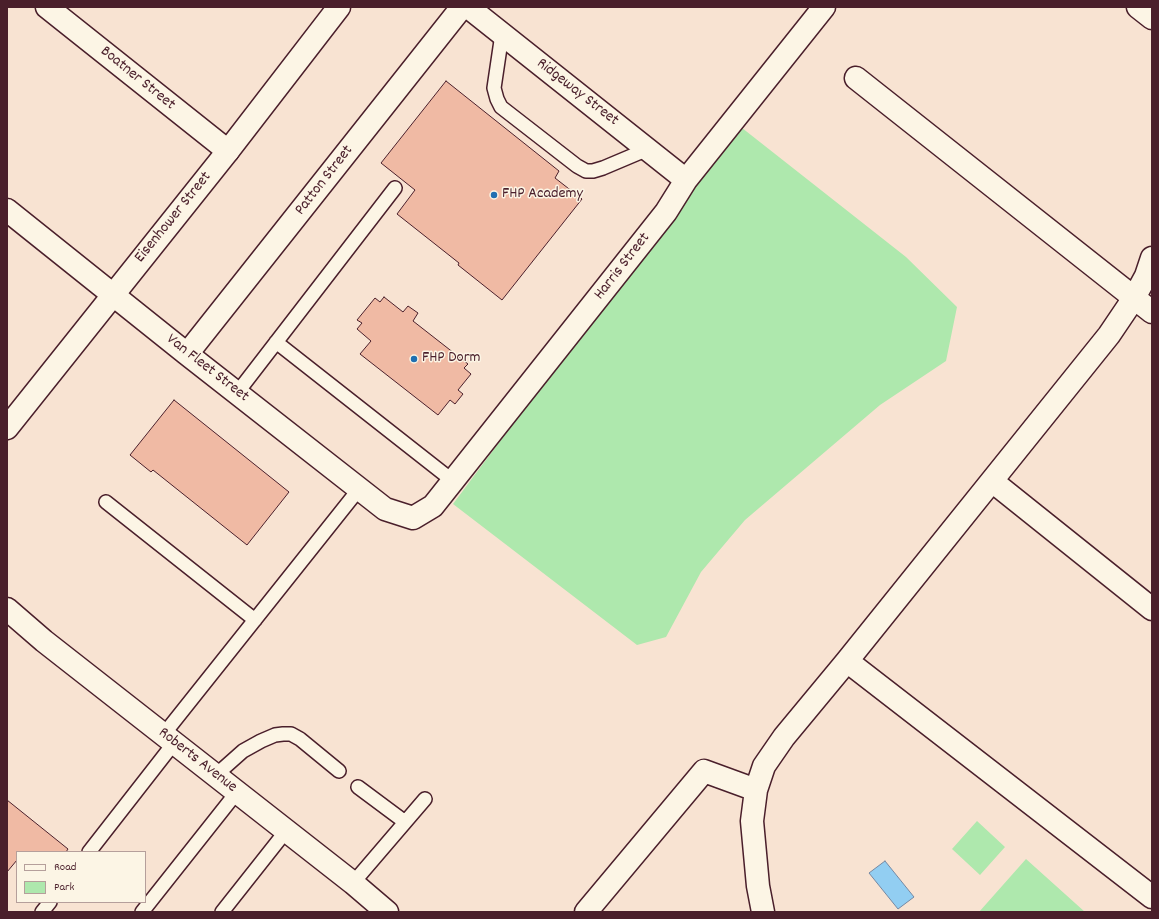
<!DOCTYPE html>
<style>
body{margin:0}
#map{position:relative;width:1159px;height:919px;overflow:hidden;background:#f8e3d2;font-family:Dekko,sans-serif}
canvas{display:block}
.frame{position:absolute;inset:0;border:8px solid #4a1f2b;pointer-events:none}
.legend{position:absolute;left:16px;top:851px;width:130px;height:52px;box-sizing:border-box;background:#fcf5e5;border:1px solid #b59f9b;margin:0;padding:5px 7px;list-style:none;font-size:12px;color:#4a1f2b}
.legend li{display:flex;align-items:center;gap:8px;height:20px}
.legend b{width:20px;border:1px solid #b59f9b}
</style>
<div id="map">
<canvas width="1159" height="919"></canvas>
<div class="frame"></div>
<ul class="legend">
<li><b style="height:5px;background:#fcf5e5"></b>Road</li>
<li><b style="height:11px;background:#aee8ad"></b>Park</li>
</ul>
</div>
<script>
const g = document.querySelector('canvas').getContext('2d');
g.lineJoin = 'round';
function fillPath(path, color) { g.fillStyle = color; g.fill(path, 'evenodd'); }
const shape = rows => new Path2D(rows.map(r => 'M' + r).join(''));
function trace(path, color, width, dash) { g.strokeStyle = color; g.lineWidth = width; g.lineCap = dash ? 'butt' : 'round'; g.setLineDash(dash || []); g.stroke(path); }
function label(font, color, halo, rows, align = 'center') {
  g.font = font + ' Dekko,sans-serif'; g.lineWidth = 3; g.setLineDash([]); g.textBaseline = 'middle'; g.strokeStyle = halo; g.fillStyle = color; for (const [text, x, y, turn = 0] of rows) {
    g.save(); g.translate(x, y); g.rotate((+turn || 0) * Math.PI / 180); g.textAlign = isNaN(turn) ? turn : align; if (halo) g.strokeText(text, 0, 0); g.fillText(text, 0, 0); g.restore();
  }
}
fillPath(shape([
 [737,124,906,257,957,307,946,361,880,405,745,520,701,572,666,637,637,645,453,504],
 [977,821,1005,847,980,875,952,849],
 [1026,859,1085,912,979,912]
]), '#aee8ad');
const water = shape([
 [885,861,914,897,898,909,869,873,885,861]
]);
fillPath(water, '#92cef2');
trace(water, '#7588a2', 1);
const building = shape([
 [446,81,559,171,555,178,582,199,502,300,458,265,459,263,397,214,415,190,381,163,446,81],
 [384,297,403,312,408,306,418,313,413,321,468,364,464,368,471,374,458,390,463,394,455,404,450,400,438,415,360,354,371,341,357,329,362,323,357,320,375,298,380,302,384,297],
 [174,400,289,492,247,545,153,470,151,472,130,455,174,400],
 [7,800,68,849,66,852,17,852,17,860,7,872,7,800]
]);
fillPath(building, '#f0baa4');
trace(building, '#4a1f2b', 1);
const lane = shape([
 [502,34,494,88,497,99,501,107,577,166,586,171,593,171,603,168,648,149],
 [276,342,453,481],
 [237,393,395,188],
 [106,502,255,620],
 [164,734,359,489],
 [216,775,243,751,261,741,275,735,283,734,291,734,300,739,339,771],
 [358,787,405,822],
 [89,852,174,743],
 [353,883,425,799],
 [42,912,50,902],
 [142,912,237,792],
 [222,912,286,831]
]);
const street = shape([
 [47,7,228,151],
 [468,7,686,180],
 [1138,7,1152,18],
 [856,78,1152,312],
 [7,210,187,354,385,509,413,518,433,506,666,212,686,180,824,7],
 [187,354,462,7],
 [992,481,1152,609],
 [847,661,1152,897],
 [586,912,704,771,756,790],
 [763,912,758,886,752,821,756,790,764,766,784,737,847,661,1109,335,1134,298,1146,276,1152,258]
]);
const secondary = shape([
 [7,428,228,151,339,7],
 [7,609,44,641,353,883,387,912]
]);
trace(lane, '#4a1f2b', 16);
trace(street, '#4a1f2b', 25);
trace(secondary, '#4a1f2b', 25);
trace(lane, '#fcf5e5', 13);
trace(street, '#fcf5e5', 22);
trace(secondary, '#fcf5e5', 22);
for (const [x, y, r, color] of [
 [494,195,4,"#1f6fb2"],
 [414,359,4,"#1f6fb2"]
]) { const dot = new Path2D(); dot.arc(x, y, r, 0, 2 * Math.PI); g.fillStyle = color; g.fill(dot); trace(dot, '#fcf5e5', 1.5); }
label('16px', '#4a1f2b', '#fcf5e5', [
 ["Boatner Street",137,79,39],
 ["Ridgeway Street",577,93,38],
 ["Patton Street",325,181,-52],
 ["Eisenhower Street",174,218,-51],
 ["Harris Street",623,267,-52],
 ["Van Fleet Street",207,369,38],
 ["Roberts Avenue",197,761,38]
]);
label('16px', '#4a1f2b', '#fcf5e5', [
 ["FHP Academy",502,195],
 ["FHP Dorm",422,359]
], 'left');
</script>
